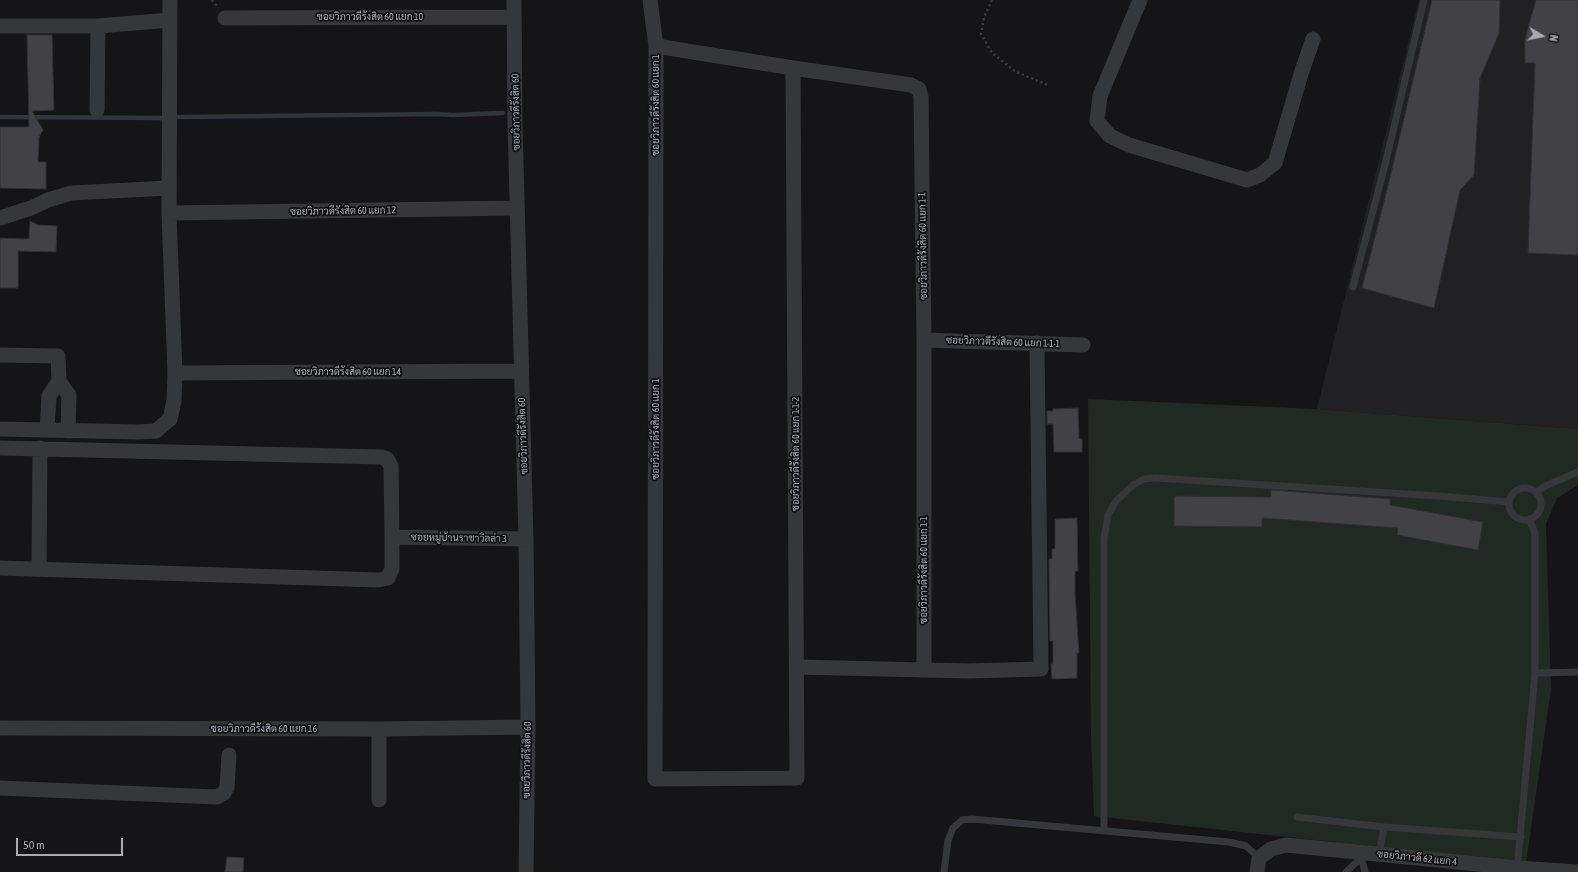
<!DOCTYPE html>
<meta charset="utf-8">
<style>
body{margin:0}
#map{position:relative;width:1578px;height:872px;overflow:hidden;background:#151517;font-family:"Asap Condensed",sans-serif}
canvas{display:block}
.north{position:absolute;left:1522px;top:16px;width:40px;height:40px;-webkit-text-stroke:3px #101012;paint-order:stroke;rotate:100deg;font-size:11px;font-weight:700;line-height:16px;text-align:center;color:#a8abb6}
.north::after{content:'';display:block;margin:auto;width:14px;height:18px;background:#a8abb6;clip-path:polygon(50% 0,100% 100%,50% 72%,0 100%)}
.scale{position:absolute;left:16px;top:838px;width:107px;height:18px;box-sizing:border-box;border:2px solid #a8abb6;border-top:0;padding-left:5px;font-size:12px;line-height:14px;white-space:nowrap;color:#a8abb6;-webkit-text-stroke:3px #101012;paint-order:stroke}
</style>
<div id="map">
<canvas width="1578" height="872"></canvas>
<div class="north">N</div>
<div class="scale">50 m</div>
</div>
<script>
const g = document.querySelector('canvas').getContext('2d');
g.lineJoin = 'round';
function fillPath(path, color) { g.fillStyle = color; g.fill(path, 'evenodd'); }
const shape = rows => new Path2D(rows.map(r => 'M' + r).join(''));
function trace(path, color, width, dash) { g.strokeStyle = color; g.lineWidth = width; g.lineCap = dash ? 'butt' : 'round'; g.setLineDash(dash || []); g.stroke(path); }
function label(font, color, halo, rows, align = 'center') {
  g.font = font + ' "Asap Condensed",Sarabun,sans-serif'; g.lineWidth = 3.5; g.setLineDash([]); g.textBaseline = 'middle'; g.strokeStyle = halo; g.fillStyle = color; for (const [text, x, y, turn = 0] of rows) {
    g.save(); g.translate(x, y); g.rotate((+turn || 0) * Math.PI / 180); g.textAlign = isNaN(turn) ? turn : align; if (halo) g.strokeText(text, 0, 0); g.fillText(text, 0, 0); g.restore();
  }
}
fillPath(shape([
 [1419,0,1578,0,1578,429,1317,409]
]), '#212123');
fillPath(shape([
 [1088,399,1317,409,1578,429,1578,485,1557,498,1546,524,1551,689,1526,863,1094,816,1091,735]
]), '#212923');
trace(shape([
 [0,117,163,118],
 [178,117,436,114,453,115,503,113]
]), '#2f363e', 4.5);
const building = shape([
 [1432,0,1500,0,1499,33,1480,78,1474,175,1460,190,1434,308,1362,288,1388,186,1432,0],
 [1536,0,1578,0,1578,255,1528,253,1535,63,1525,63,1525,39,1536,0],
 [27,35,52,35,54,110,32,111,43,130,39,137,38,162,46,162,46,189,0,188,0,127,29,127,27,35],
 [30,221,38,225,57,226,56,252,18,251,18,288,0,288,0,238,29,239,30,221],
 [1078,408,1079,439,1082,439,1082,452,1054,452,1053,424,1047,424,1047,411,1053,411,1053,409,1078,408],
 [1271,490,1390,499,1390,505,1483,522,1478,550,1397,535,1398,528,1262,518,1262,527,1174,526,1174,496,1271,497,1271,490],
 [1077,518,1078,571,1075,571,1075,594,1079,653,1077,653,1077,678,1052,679,1051,664,1053,664,1053,641,1050,641,1049,559,1052,559,1052,549,1055,549,1055,519,1077,518],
 [227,857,244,858,243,872,225,872,227,857]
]);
fillPath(building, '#424246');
trace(building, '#302f32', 1);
trace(shape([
 [212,0,218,8],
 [992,0,984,17,981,34,992,53,1016,72,1048,85]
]), '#3c3d42', 2.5, [2, 3]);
trace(shape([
 [1353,287,1385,165,1424,0],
 '1509 504a16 16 0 1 1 32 0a16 16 0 1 1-32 0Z',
 [1536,493,1545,486,1578,472],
 [1535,673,1578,672],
 [1297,817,1384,827,1521,837],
 [1104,831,1104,539,1108,515,1116,501,1133,485,1144,479,1156,478,1439,496,1509,502],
 [1360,852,1365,872],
 [1379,854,1384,827],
 [1517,870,1535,673,1535,533,1529,519],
 [944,872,948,841,953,828,962,820,972,819,1229,842,1246,846,1259,858],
 [1346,872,1361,858]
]), '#36373b', 7);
trace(shape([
 [514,0,515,123,526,539,528,727,526,872],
 [650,0,656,46,655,779,797,778,793,68],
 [1140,0,1100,96,1097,121,1110,136,1129,145,1247,180,1260,175,1275,163,1301,74,1313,39],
 [225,18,514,17],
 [0,26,98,26,170,20],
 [656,46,793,68,911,85,919,89,921,97,924,340,924,670],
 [97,110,98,26],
 [169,213,517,208],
 [0,218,31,208,48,200,71,193,169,188],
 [924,340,1083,345],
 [0,355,58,356,59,381],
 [175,373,521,371],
 [0,429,139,432,156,431,170,419,174,401,175,373,169,213,170,0],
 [47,430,49,396,59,381,69,395,68,431],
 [0,448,382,457,387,459,391,466,392,537,392,569,388,578,378,580,0,568],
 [392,537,526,539],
 [39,569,40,448],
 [797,667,969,671,1041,669,1037,343],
 [0,728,379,729,528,727],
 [379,729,379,800],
 [0,788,217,797,224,793,227,787,229,755],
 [1257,872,1259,858,1271,849,1286,845,1518,868,1578,872]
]), '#36373b', 15);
label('10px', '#a8abb6', '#101012', [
 ["ซอยวิภาวดีรังสิต 60 แยก 10",370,17],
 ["ซอยวิภาวดีรังสิต 60 แยก 1",656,105,-90],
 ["ซอยวิภาวดีรังสิต 60",516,112,-91],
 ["ซอยวิภาวดีรังสิต 60 แยก 12",343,211,-1],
 ["ซอยวิภาวดีรังสิต 60 แยก 1-1",923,246,-91],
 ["ซอยวิภาวดีรังสิต 60 แยก 1-1-1",1003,342,2],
 ["ซอยวิภาวดีรังสิต 60 แยก 14",348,372],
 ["ซอยวิภาวดีรังสิต 60 แยก 1",656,429,-90],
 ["ซอยวิภาวดีรังสิต 60",523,436,-92],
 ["ซอยวิภาวดีรังสิต 60 แยก 1-1-2",796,454,-90],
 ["ซอยหมู่บ้านราชาวิลล่า 3",459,538,1],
 ["ซอยวิภาวดีรังสิต 60 แยก 1-1",924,570,-90],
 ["ซอยวิภาวดีรังสิต 60 แยก 16",264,729],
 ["ซอยวิภาวดีรังสิต 60",527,760,-89],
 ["ซอยวิภาวดี 62 แยก 4",1417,858,6]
]);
</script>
